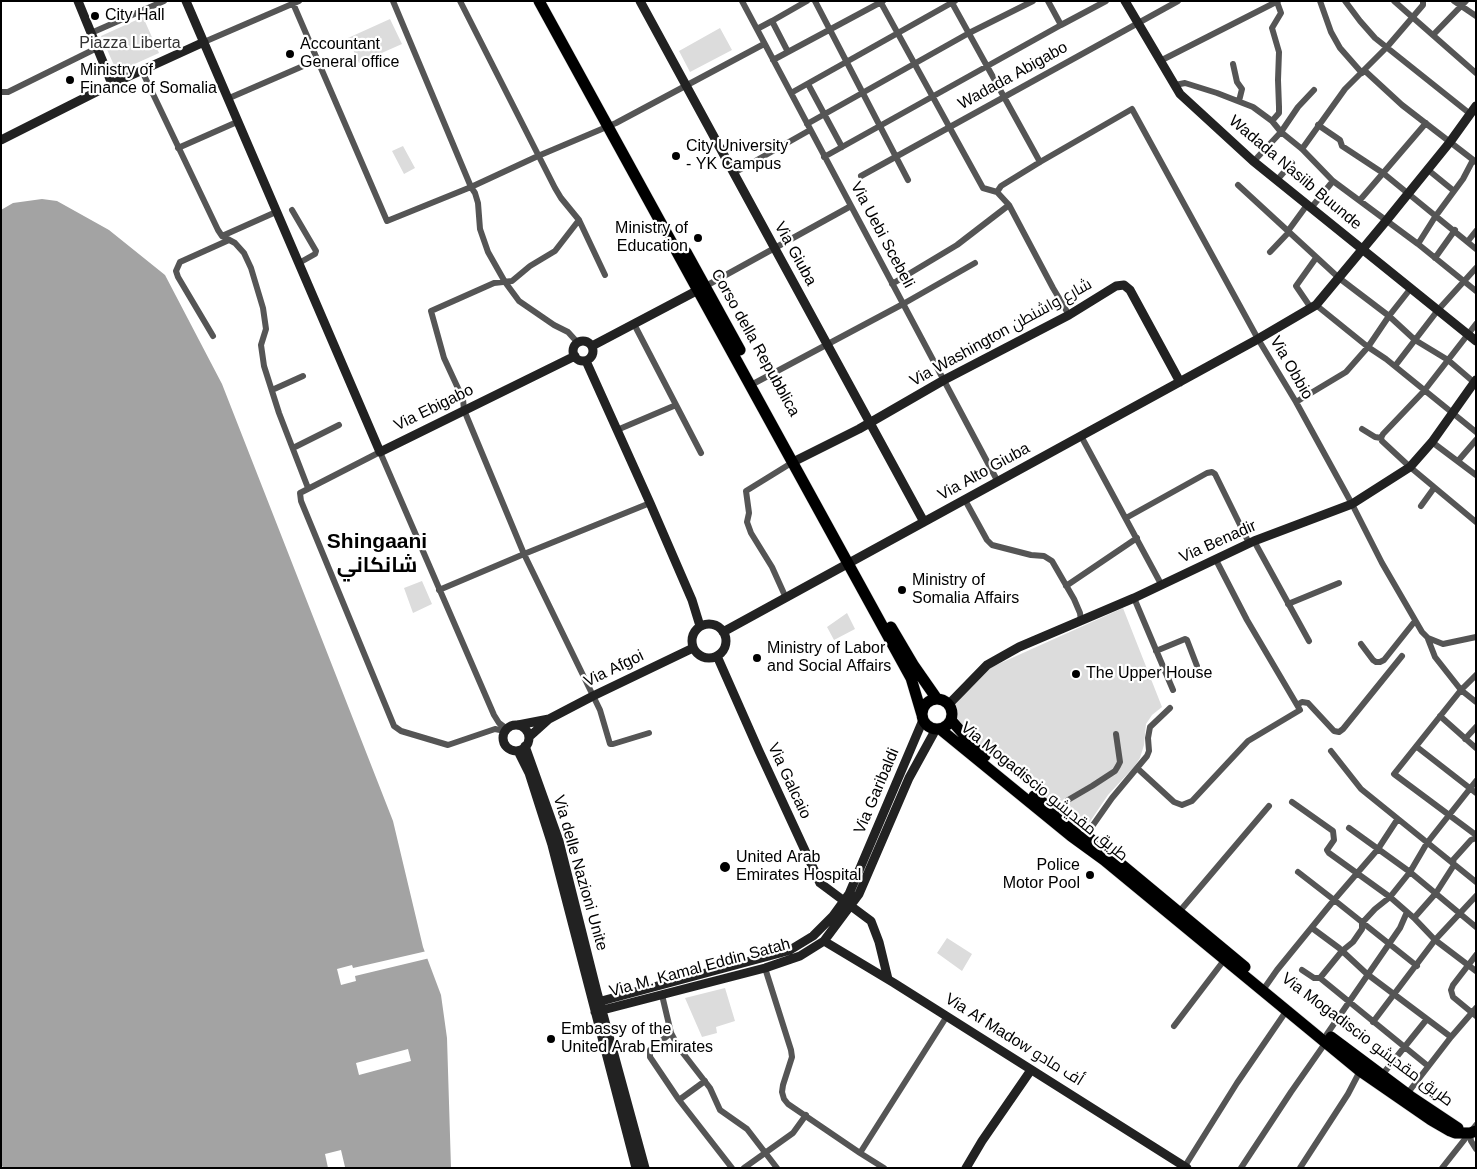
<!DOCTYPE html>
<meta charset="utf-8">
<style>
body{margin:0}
#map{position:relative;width:1477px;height:1169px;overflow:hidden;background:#fff;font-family:Helvetica,sans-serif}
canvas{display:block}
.frame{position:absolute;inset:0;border:2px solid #000;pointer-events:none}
</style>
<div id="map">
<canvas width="1477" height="1169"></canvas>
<div class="frame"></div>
</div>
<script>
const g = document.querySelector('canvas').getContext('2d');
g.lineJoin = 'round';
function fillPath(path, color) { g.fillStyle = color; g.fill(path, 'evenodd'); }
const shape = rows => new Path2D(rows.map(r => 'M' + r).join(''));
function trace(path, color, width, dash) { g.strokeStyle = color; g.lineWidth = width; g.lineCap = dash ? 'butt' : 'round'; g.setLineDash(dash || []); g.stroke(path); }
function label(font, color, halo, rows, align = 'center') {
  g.font = font + ' Helvetica,Cairo,sans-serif'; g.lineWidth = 4.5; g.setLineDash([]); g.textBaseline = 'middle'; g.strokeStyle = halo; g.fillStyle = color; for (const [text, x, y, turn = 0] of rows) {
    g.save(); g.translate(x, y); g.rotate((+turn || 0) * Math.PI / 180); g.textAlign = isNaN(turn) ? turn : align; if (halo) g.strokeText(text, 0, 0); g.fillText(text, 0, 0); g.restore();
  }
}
fillPath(shape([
 [143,17,159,53,117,72,101,36],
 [390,19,402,44,359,63,348,38],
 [720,28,732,50,690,72,679,51],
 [403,146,415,168,404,174,392,151],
 [422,581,432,604,413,613,404,588],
 [1123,608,1162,707,1152,715,1146,724,1144,745,1140,758,1134,767,1108,795,1085,829,982,748,956,717,954,706,982,673,994,666],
 [847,613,855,629,834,640,827,627],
 [947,938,972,954,962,971,937,953],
 [725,988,735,1021,716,1027,717,1033,702,1037,685,998]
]), '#dcdcdc');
fillPath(shape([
 [42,199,57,201,109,230,165,275,222,384,393,821,423,947,441,995,447,1038,451,1168,4,1168,1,1165,1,210,13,203]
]), '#a3a3a3');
fillPath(shape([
 [427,951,430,958,355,976,356,981,341,985,337,969,352,965,353,968],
 [408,1049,411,1061,359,1075,356,1063],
 [341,1150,345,1167,328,1168,325,1154]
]), '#fff');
const highway = shape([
 [539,1,911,678,922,715],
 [686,252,740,350],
 [891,627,914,666,937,699],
 '922 714a15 15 0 1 1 30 0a15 15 0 1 1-30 0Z',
 [951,720,978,751,985,756],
 [940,729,1071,836,1104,860,1360,1071,1431,1120,1450,1131,1455,1133,1470,1133,1476,1131],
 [1034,796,1086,835,1245,967],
 [1331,1037,1410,1096,1458,1128]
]);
trace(highway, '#dbdbdb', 12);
trace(shape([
 [292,1,387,221,471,187,538,156,616,123,764,44],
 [393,1,471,187,475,193,478,203,480,229,488,252,505,282,519,301,554,325,568,332,578,343],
 [460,1,555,188,561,198,579,220,605,275],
 [742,1,998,482],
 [815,1,908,180],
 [880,1,983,188,997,192,1009,205,1053,288,1069,315],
 [951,1,1040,162],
 [1048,1,1061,25,1106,1],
 [1320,1,1331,32,1340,48,1362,73],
 [1345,1,1360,21,1375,38,1469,113],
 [1394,1,1476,73],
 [1454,1,1476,16],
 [772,21,807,1],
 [757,29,772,21,788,52],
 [91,33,164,1],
 [1433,35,1466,1],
 [204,42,299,1],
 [773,60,883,1],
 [1160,61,1278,1],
 [1233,64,1237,82,1242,89,1239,101],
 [1364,70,1402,105,1476,162],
 [142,71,218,230,222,236,235,243,244,253,251,268,263,308,266,329,261,345,264,366,279,413,308,488],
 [808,84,842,147],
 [1175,85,1185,83,1217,93,1253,107,1272,121,1281,132,1302,149,1333,181,1418,244,1476,291],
 [1,92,8,92,97,48],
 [791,93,955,1],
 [227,99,317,60],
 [1272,121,1279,113,1279,107,1278,80,1279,52,1272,28,1281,13,1277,2],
 [807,124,969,33,1033,1],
 [1318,125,1340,140,1342,146,1383,173,1476,249],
 [178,148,237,122],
 [1302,149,1345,89,1387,47,1423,5,1423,1],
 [824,157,1061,25],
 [1254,161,1281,132,1298,107,1314,90],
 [1427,169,1454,191],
 [734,173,810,130],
 [861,176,1178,1],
 [1277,180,1292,163],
 [1238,185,1339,278,1389,316,1415,340,1448,360,1476,384],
 [997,192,1001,186,1040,162,1132,109,1258,339,1296,402,1352,504,1382,563,1422,632,1428,638,1443,644,1476,637],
 [1360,200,1426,123],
 [1311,208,1333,181],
 [292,210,316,251,315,254,299,263],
 [579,220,555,251,530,266,512,281,494,283,431,311,444,358,463,399,464,410,524,554,600,710,610,744,613,744,649,733],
 [1288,231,1307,205],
 [222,236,276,212],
 [1468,241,1476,231],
 [1418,244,1435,217,1463,179,1473,160],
 [1270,252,1289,232],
 [1435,258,1455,230],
 [892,284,957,245,1009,205],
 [704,287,851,206],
 [1316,305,1368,347,1386,359,1476,432],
 [1311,308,1296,286,1316,258],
 [634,324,701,453],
 [1476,324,1424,391,1383,434,1381,438,1382,441,1410,467,1476,522],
 [213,336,178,277,176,271,180,262,229,240],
 [1395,366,1438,310,1476,268],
 [751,385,903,304,975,263],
 [272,390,303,376],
 [1296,402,1346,372,1368,347,1389,316,1411,288],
 [1362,429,1375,437,1381,438],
 [617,430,676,405],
 [1081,436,1161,584],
 [1432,442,1476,475],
 [293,448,339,425],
 [1458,461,1476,440],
 [965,500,987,540,992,545,1031,555,1044,556,1052,561,1074,599,1080,613,1081,621],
 [1421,506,1434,488],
 [1126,518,1207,473,1212,472,1215,474,1249,543],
 [1254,541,1309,641],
 [1066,586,1137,538],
 [439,590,524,554,650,503],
 [786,598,772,567,751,533,747,522,749,513,746,491,793,462],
 [1134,598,1173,690],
 [1288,604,1339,583],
 [1428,639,1435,657,1461,690,1476,702],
 [1361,644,1373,660,1376,662,1380,662,1384,660,1415,621],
 [1156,651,1185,639,1187,640,1197,666],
 [1476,675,1461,690,1394,774,1476,835],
 [1297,705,1302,702,1308,703,1334,731,1339,732,1343,729,1402,656],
 [1440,716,1476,748],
 [505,731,495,729,448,745,401,731,394,726,301,501,300,493,380,452,494,715,499,723,507,729],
 [1465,739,1476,727],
 [1417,747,1476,793],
 [1331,751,1361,789,1476,882],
 [1137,768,1174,802,1182,805,1192,801,1248,741,1300,710,1247,620,1216,560],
 [1292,802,1333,831,1334,840,1327,850,1329,853,1390,897,1414,918,1435,940,1476,971],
 [1055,815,1068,800,1092,786,1115,771,1118,766,1120,762,1116,734],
 [1349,828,1410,872,1476,927],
 [1086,835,1112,798,1147,756,1149,751,1148,738,1150,727,1170,708],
 [1298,872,1338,903,1417,966],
 [1179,912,1269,806],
 [1414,918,1436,893,1454,865,1453,860,1471,840,1476,838],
 [1312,928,1339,948,1367,974,1451,1037],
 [1476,955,1453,985,1451,990,1453,997,1476,1016],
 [765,968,791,1050,792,1057,783,1085,782,1092,784,1099,788,1104,860,1153,884,1168],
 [1302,970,1314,978,1320,978,1428,1066],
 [1320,978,1342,951,1353,942,1362,929,1362,923,1375,909,1390,897,1410,872,1427,843,1476,781],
 [1263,990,1277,970,1334,900,1378,849,1397,820],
 [662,995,671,1033,679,1048,710,1088,720,1110,747,1129,777,1168],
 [1373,1022,1435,940,1476,896],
 [1174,1026,1225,959],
 [671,1033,650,1050,650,1057,679,1100,732,1168],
 [1327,1034,1400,928,1407,912],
 [1382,1075,1427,1019],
 [1407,1094,1451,1037,1476,1008],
 [679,1100,705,1081],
 [1470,1133,1471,1141,1476,1149],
 [860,1153,947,1016],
 [1185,1166,1237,1083,1287,1010],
 [744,1168,793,1133,806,1115],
 [1241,1168,1291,1092,1326,1042],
 [1300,1168,1348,1094,1360,1071],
 [1442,1168,1476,1125]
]), '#555', 6);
trace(shape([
 [78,1,112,84],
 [186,1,380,452,575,356],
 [640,1,924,522],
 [1125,1,1180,94,1253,161,1476,341],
 [1,140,112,84,204,42],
 '573 351a10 10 0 1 1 20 0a10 10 0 1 1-20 0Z',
 [592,346,702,288],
 [586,361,650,503,692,600,700,626],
 [793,462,859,429,944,380,1069,315,1116,286,1124,285,1130,290,1180,382],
 '692 641a17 17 0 1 1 34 0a17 17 0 1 1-34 0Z',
 [723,632,1258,339,1316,305,1386,221,1450,142,1476,106],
 [717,656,759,751,820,883,871,921,879,942,888,979],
 [949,704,987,665,1019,647,1134,598,1254,541,1352,504,1410,467,1432,442,1476,380],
 [518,725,549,719],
 '503 738a13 13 0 1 1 26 0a13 13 0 1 1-26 0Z',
 [529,737,549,719,593,696,693,648],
 [525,746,559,841,597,992,645,1168],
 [518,751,529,773,552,845,636,1168],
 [824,941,894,983,1187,1168],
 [594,1003,780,953,790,950,813,936,833,916,849,894,923,720],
 [595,1012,765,968,800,956,824,941,859,894,909,778,936,729],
 [966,1168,982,1141,1031,1070]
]), '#222', 9);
trace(highway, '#000', 11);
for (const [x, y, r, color] of [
 [95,16,5,"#000"],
 [290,54,5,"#000"],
 [70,80,5,"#000"],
 [676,156,5,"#000"],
 [698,238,5,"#000"],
 [902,590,5,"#000"],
 [757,658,5,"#000"],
 [1076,674,5,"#000"],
 [725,867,6,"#000"],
 [1090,875,5,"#000"],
 [551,1039,5,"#000"]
]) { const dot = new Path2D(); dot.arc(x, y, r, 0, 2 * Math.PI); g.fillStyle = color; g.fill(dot); trace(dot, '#fff', 2); }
label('16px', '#000', '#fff', [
 ["City Hall",105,16],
 ["Accountant",300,45],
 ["General office",300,63],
 ["Ministry of",80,71],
 ["Finance of Somalia",80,89],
 ["City University",686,147],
 ["- YK Campus",686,165],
 ["Ministry of",688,229,"right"],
 ["Education",688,247,"right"],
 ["Ministry of",912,581],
 ["Somalia Affairs",912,599],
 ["Ministry of Labor",767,649],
 ["and Social Affairs",767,667],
 ["The Upper House",1086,674],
 ["United Arab",736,858],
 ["Emirates Hospital",736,876],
 ["Police",1080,866,"right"],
 ["Motor Pool",1080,884,"right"],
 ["Embassy of the",561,1030],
 ["United Arab Emirates",561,1048]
], 'left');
label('16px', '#333', '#fff', [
 ["Piazza Liberta",130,44]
]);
label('16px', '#000', '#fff', [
 ["Wadada Abigabo",1013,76,-29],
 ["Wadada Nasiib Buunde",1295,173,40],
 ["Via Uebi Scebeli",882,235,62],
 ["Via Giuba",795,254,61],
 ["Via Washington شارع واشنطن",1001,333,-29],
 ["Corso della Repubblica",755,343,61],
 ["Via Obbio",1291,368,60],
 ["Via Ebigabo",434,408,-26],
 ["Via Alto Giuba",984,472,-29],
 ["Via Benadir",1218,542,-24],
 ["Via Afgoi",614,669,-26],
 ["Via Galcaio",789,781,65],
 ["Via Garibaldi",877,791,-67],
 ["Via Mogadiscio طريق مقديشو",1044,792,39],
 ["Via delle Nazioni Unite",580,873,74],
 ["Via M. Kamal Eddin Satah",700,968,-15],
 ["Via Af Madow أف مادو",1014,1040,32],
 ["Via Mogadiscio طريق مقديشو",1367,1040,37]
]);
label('bold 21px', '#000', '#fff', [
 ["Shingaani",377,542],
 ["شانكاني",377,566]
]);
</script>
